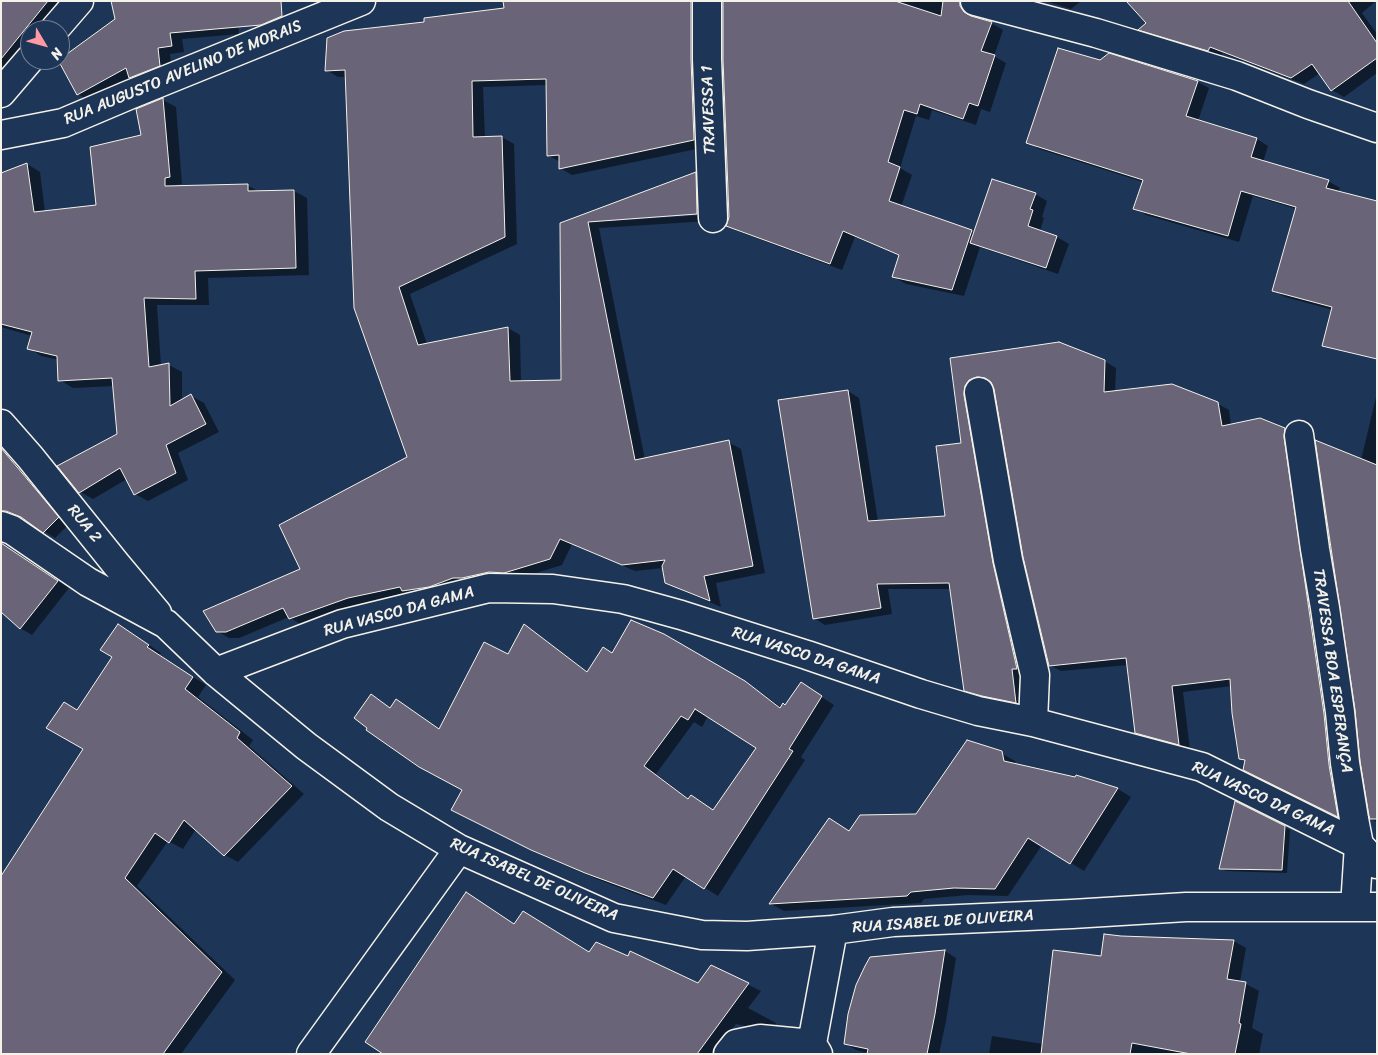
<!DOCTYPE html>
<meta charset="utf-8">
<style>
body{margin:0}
#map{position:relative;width:1378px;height:1055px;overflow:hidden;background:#1d3557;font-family:Sriracha,sans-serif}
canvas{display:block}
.frame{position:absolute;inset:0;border:2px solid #f4f1e8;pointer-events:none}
.north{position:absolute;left:20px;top:20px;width:50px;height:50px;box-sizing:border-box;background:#1d3557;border:1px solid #738091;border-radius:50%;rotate:127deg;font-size:14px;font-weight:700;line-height:20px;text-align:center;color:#f4f1e8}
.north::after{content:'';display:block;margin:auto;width:18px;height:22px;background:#ff9aa2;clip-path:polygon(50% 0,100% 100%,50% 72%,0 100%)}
</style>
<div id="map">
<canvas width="1378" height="1055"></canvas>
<div class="frame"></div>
<div class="north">N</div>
</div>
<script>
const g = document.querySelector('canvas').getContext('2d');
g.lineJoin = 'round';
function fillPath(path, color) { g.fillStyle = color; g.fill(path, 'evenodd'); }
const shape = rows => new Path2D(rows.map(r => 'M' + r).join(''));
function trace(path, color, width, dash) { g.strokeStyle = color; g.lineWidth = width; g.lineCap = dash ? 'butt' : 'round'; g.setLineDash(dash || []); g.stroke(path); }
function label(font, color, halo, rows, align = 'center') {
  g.font = font + ' Sriracha,sans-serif'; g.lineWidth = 4; g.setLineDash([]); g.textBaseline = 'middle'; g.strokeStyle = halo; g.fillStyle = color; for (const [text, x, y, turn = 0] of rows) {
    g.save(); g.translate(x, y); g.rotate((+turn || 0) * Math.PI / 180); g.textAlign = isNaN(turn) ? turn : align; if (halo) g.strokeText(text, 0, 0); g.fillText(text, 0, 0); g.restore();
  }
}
fillPath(shape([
 [1,1,65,1,42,30,30,30,30,44,1,80],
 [236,1,239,34,182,39,184,52,170,54,172,72,142,84,131,78,90,101,78,94,117,20],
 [505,1,705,1,706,147,572,175,560,168,560,162,548,155,548,85,483,87,485,138,502,137,514,144,517,244,410,294,427,344,508,328,520,335,521,382,562,381,561,224,696,173,707,180,709,221,599,228,645,460,728,442,741,449,765,573,716,583,721,607,679,589,666,582,663,568,635,571,572,544,562,565,517,579,409,594,361,604,302,625,289,617,239,638,229,638,217,631,302,570,409,458,346,77,338,77,326,70,425,23,505,9],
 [703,213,704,215,592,222,598,220],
 [724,1,973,1,972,13,975,18,991,23,1003,30,994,56,1006,63,990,112,981,109,976,125,932,110,929,120,916,116,900,168,912,175,901,207,975,233,1035,194,1047,201,1042,217,1044,218,1040,231,1057,237,1069,244,1058,274,980,247,964,296,906,284,894,277,900,256,855,237,842,270,740,232,728,225,730,218],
 [1045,1,1081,1,1071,9],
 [1127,1,1376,1,1362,13,1377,34,1377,73,1344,97,1332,90,1320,73,1304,84,1222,53,1221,57,1152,36,1140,29,1148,23],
 [1109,55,1198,82,1209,88,1198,121,1257,139,1268,146,1263,162,1328,181,1340,188,1338,193,1363,318,1285,297,1273,290,1297,209,1253,196,1239,242,1146,215,1135,208,1143,182,1039,149,1028,142,1100,62],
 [163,100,176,107,182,184,176,185,176,187,247,185,260,192,294,191,307,198,309,275,208,278,209,305,157,305,161,366,169,365,182,372,182,401,191,396,204,403,219,432,178,453,188,480,148,501,135,494,127,479,93,499,80,492,118,435,114,386,73,388,60,380,59,360,41,356,29,348,32,336,1,327,1,174,27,164,40,172,45,212,97,207,143,136],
 [951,359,1104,361,1116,368,1115,392,1218,404,1229,410,1231,426,1285,429,1296,436,1348,822,1255,776,1246,761,1241,758,1232,686,1183,692,1190,750,1147,739,1136,732,1128,665,1061,671,1050,665,996,389,993,383,989,382,980,386,1027,708,994,702,977,696,965,690,951,589,888,589,892,614,825,625,814,618,848,391,859,398,878,522,946,518,962,444],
 [1377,393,1377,822,1371,819,1361,460],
 [1,443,69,524,55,538,30,522,15,517,1,508],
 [1,544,17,553,69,588,32,635,20,628],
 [524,626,537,634,588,672,613,654,663,636,759,691,782,708,814,692,834,705,801,757,805,760,718,896,686,876,666,905,599,880,546,857,466,817,463,790,371,696,391,709,410,709,440,729,509,656],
 [708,716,757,748,714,811,692,796,689,799,656,774,694,722,702,727],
 [131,633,161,653,159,655,206,685,198,697,253,740,249,746,304,794,238,862,225,855,196,829,183,849,168,841,137,886,235,980,181,1054,1,1054,84,748,78,711],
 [1001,753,1015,761,1016,765,1075,778,1076,776,1118,789,1131,797,1084,871,1042,845,1008,896,968,895,924,899,921,903,784,911,771,904,850,832,917,816],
 [1284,827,1290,830,1287,873,1226,871,1220,868],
 [515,925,590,953,698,985,711,967,761,991,748,1008,776,1023,774,1030,767,1031,736,1024,714,1054,385,1054],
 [1234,941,1246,948,1240,982,1246,984,1259,991,1252,1028,1263,1034,1259,1054,989,1054,992,1036,1043,1044,1102,957],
 [945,951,956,958,946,1021,939,1054,868,1054,868,1053,856,1050,845,1043,871,958]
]), '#0007');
const building = shape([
 [1,1,48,1,1,59,1,1],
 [111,1,281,1,282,16,261,25,170,33,172,46,158,48,160,66,129,78,126,68,77,95,58,60,60,60,60,59,115,19,111,1],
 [503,1,691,1,691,59,694,140,559,169,559,155,547,156,546,79,472,81,473,137,502,136,505,237,399,287,418,345,508,327,510,381,561,380,560,223,696,172,697,214,588,222,635,460,729,440,753,566,704,576,710,601,665,583,662,566,665,560,622,565,560,539,550,559,504,573,489,572,462,578,453,578,429,587,402,591,400,587,348,598,289,619,283,608,226,632,216,632,203,611,300,569,279,525,407,457,354,308,345,70,325,71,327,38,344,31,424,22,424,18,504,8,503,1],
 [723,1,895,1,941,16,943,1,960,1,960,6,964,12,971,16,992,22,981,51,995,55,978,106,969,103,963,119,920,104,917,114,904,110,888,162,900,167,889,201,972,230,952,290,892,277,899,255,843,231,830,264,726,226,729,217,723,59,723,1],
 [1126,1,1348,1,1377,43,1377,58,1331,91,1312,64,1291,78,1210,47,1208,51,1138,30,1146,23,1126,1],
 [1058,48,1100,60,1109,53,1198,81,1186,116,1257,138,1251,157,1329,180,1326,188,1377,201,1377,359,1322,346,1332,307,1272,291,1296,207,1241,191,1228,236,1133,209,1143,180,1026,143,1058,48],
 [163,98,170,177,165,178,165,186,248,184,248,191,294,190,296,268,195,271,196,299,144,298,149,367,169,363,170,406,191,394,206,424,166,445,176,473,134,495,120,468,79,493,57,466,117,434,112,378,58,381,57,356,27,349,32,332,1,324,1,173,27,163,34,212,96,205,90,147,141,135,136,109,163,98],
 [992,179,1036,193,1030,209,1033,210,1028,226,1057,236,1046,268,970,243,992,179],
 [1059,342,1105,360,1104,392,1172,384,1218,402,1222,426,1260,418,1285,428,1284,437,1324,714,1329,765,1338,817,1243,770,1245,760,1239,759,1232,713,1230,679,1172,686,1179,745,1135,733,1126,658,1049,666,1023,557,994,389,991,382,985,378,977,377,969,380,965,386,964,395,993,563,1017,669,1012,669,1016,703,982,696,964,691,949,583,877,584,881,608,813,619,778,400,848,390,868,521,945,516,936,446,961,443,950,358,1059,342],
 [1315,440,1377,465,1377,819,1370,819,1369,816,1360,761,1355,710,1315,440],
 [1,448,59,517,43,533,21,517,6,511,1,511,1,448],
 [1,543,58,581,20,629,1,612,1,543],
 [631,620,664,634,745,681,780,708,783,703,785,705,801,682,822,696,789,749,793,751,704,889,673,869,653,898,585,873,531,850,451,810,462,790,419,767,366,730,367,728,354,718,371,694,390,708,396,699,439,729,484,642,508,654,524,624,587,672,603,647,612,653,631,620],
 [695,709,756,748,713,810,691,795,688,799,644,766,681,716,688,720,695,709],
 [118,624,149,645,147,647,193,677,185,689,240,732,237,738,292,786,224,856,184,820,169,843,155,833,125,878,222,972,163,1054,1,1054,1,876,83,749,46,728,64,702,77,710,112,657,100,650,118,624],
 [967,740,1002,751,1004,761,1075,777,1076,775,1118,788,1070,864,1028,838,995,889,954,888,911,892,907,896,769,904,829,818,849,831,860,815,916,814,967,740],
 [1235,801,1285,826,1282,870,1219,869,1235,801],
 [466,892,514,924,523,911,589,952,596,942,628,956,630,951,698,983,711,965,749,983,697,1054,383,1054,365,1042,466,892],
 [1104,934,1121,936,1234,940,1227,979,1246,982,1239,1023,1241,1024,1235,1054,1191,1054,1132,1043,1130,1054,1041,1054,1053,950,1101,956,1104,934],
 [945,950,935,1014,927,1054,867,1054,868,1049,844,1044,848,1014,856,985,865,966,870,957,945,950]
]);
fillPath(building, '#6a6478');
trace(building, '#f4f1e8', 1);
const minor = shape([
 [707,1,707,59,713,218],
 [975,1,1096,33,1237,76,1308,104,1377,128],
 [54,30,79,1],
 [1,93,30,59],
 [1,135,63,123,129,95,361,1],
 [979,392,1008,560,1035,675,1033,722],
 [1,424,30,457,116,564,157,613],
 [1299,435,1315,549,1325,608,1340,712,1345,763,1354,819,1359,845,1355,907],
 [1,526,12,530,88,582,166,624,216,672,306,746,389,807,459,849,614,918,702,935,747,936,833,930,893,922,1072,914,1186,907,1377,907],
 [216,672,342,624,489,588,553,589,623,599,681,615,807,655,921,694,978,711,1033,722,1202,767,1359,845,1377,864],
 [311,1054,459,849],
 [728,1054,736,1044,760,1039,812,1044,818,1054],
 [810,1054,833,930]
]);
trace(minor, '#f4f1e8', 31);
trace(minor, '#1d3557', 28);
label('16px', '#f4f1e8', '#1d3557', [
 ["RUA AUGUSTO AVELINO DE MORAIS",183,73,-22],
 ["TRAVESSA 1",709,110,-92],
 ["RUA 2",84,524,51],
 ["RUA VASCO DA GAMA",399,612,-15],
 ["RUA VASCO DA GAMA",806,656,18],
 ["TRAVESSA BOA ESPERANÇA",1332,671,82],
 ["RUA VASCO DA GAMA",1263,799,25],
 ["RUA ISABEL DE OLIVEIRA",534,880,24],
 ["RUA ISABEL DE OLIVEIRA",943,922,-4]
]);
</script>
